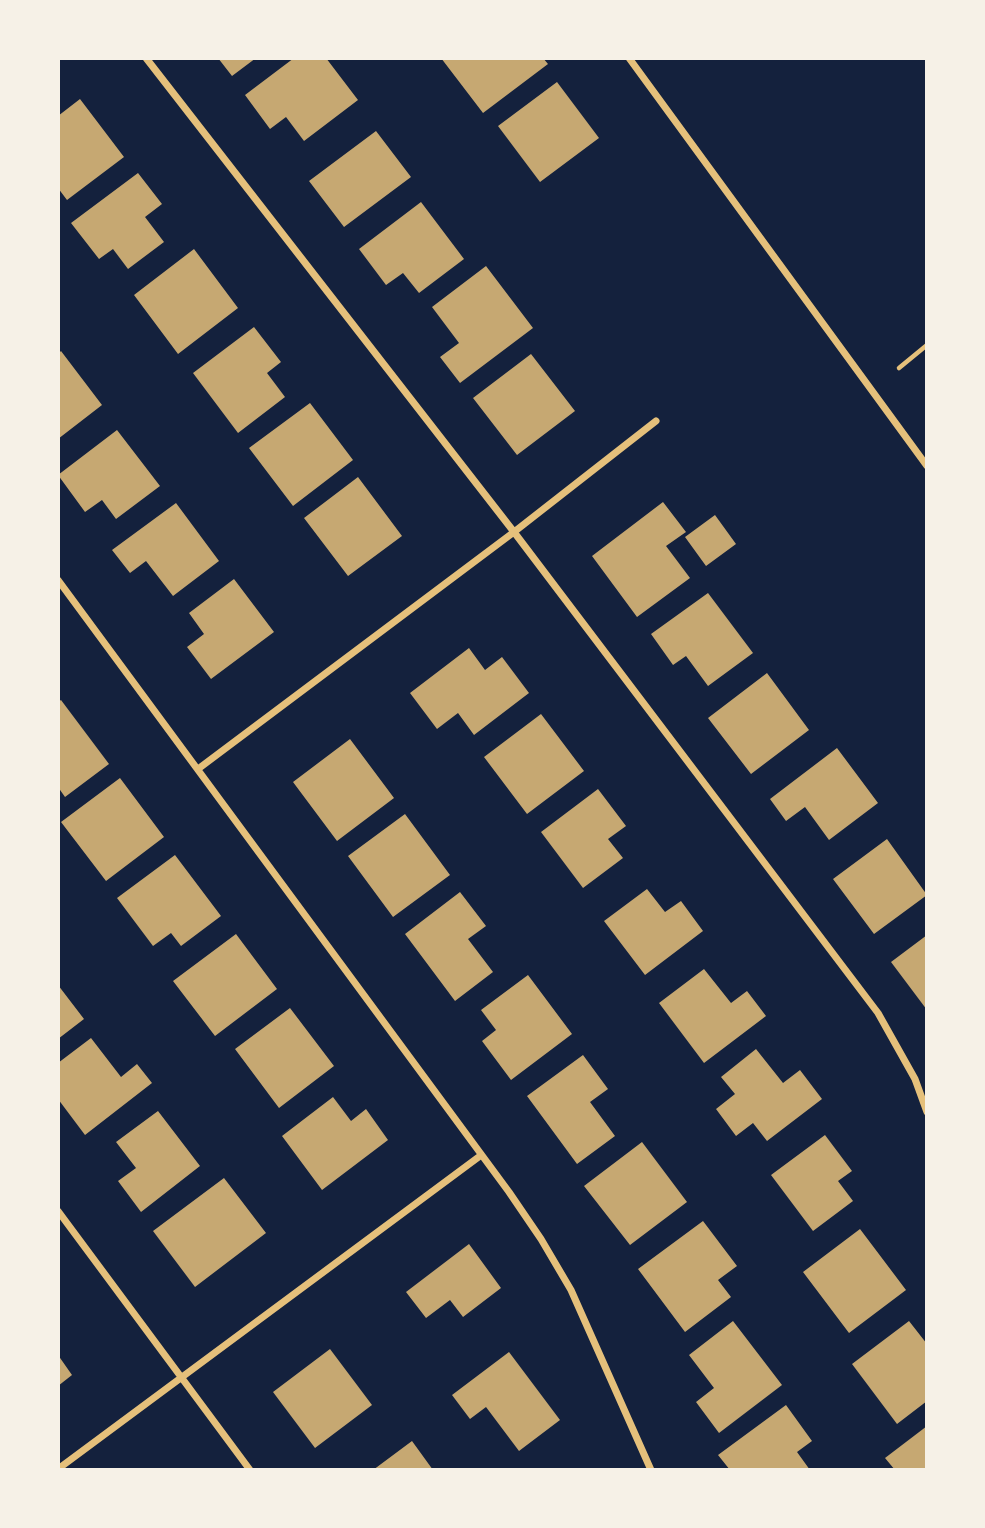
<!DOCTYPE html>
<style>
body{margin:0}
#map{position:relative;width:985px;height:1528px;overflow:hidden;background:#14213d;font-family:Commissioner,sans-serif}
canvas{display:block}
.frame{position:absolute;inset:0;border:60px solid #f6f1e7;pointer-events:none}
</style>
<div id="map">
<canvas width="985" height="1528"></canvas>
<div class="frame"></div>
</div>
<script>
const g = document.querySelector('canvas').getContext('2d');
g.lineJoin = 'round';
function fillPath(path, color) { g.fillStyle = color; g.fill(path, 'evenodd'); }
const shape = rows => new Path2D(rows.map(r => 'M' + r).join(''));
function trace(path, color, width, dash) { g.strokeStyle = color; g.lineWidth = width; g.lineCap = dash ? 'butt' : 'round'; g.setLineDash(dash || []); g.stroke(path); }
fillPath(shape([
 [218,58,256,58,232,76],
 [294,58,326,58,358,100,304,141,286,117,270,129,245,95],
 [441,58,543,58,548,64,483,113],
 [557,82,599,138,540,182,498,126],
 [80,99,124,157,67,200,58,188,58,116],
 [376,131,411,177,344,227,309,181],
 [138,173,162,204,145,217,164,242,128,269,113,249,99,259,71,223],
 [421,202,464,259,419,293,403,273,386,285,359,249],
 [194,249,238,308,178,354,134,295],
 [486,266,533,328,460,383,440,357,459,343,432,307],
 [254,327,281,362,267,373,285,397,238,433,193,373],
 [61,351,102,405,58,439,58,354],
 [531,354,575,411,517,455,473,398],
 [310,403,353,460,293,506,249,448],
 [117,430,160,486,116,519,102,500,85,512,58,475],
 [358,477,402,536,348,576,304,518],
 [663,502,686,532,666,546,690,578,637,617,592,556],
 [176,503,219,561,173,596,146,561,130,573,112,550],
 [715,515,736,544,706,566,685,537],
 [234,579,274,632,211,679,187,647,204,634,189,613],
 [708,593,753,653,708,686,686,656,673,665,651,634],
 [469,648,485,670,502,657,529,693,474,735,458,713,437,729,410,693],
 [767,673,809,730,751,774,708,718],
 [61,700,109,764,65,797,58,787,58,702],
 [541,714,584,771,527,814,484,757],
 [350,739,394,798,337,841,293,782],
 [837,748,878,803,829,840,805,807,786,821,770,799],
 [120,778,164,837,106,881,61,822],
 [598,789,626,826,608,839,623,858,583,888,541,832],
 [405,814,450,875,393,917,348,856],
 [887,839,927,895,874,934,833,879],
 [175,855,221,916,181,946,171,933,153,946,117,898],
 [647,889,665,912,681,901,703,931,645,975,604,921],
 [460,892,486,926,468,939,493,972,455,1001,405,934],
 [236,934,277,989,215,1036,173,981],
 [927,935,927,1010,891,962],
 [704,969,731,1003,747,991,766,1016,704,1063,659,1003],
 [528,975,572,1034,511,1080,482,1041,496,1030,481,1010],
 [58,985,84,1019,58,1039],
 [290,1008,334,1066,279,1108,235,1049],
 [91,1038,121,1077,137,1064,152,1083,85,1135,58,1099,58,1063],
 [756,1049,783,1083,800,1070,822,1099,767,1141,753,1123,736,1136,716,1109,735,1094,721,1077],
 [583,1055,608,1089,590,1102,615,1136,577,1164,527,1096],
 [333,1097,351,1121,366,1109,388,1140,322,1190,282,1136],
 [158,1111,200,1166,141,1212,118,1181,136,1168,116,1142],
 [825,1135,852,1171,838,1181,853,1201,813,1231,771,1175],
 [642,1142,687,1202,630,1245,584,1186],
 [224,1178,266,1233,195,1287,153,1231],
 [703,1221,737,1266,718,1280,731,1297,685,1332,638,1269],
 [860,1229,906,1290,849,1333,803,1272],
 [469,1244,501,1288,463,1317,450,1300,426,1318,406,1292],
 [733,1321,782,1385,719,1433,696,1402,714,1388,689,1355],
 [909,1321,927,1344,927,1401,897,1424,852,1364],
 [330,1349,372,1405,315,1448,273,1392],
 [509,1352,560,1420,519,1451,486,1407,470,1419,452,1395],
 [58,1355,72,1375,58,1386],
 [786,1405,812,1441,797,1452,810,1470,730,1470,718,1455],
 [927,1426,927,1470,895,1470,885,1458],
 [412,1441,433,1470,373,1470]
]), '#c6a872');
trace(shape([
 [899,368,927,345]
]), '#e5c07b', 4.5);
trace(shape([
 [146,58,514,532,878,1013,915,1079,927,1112],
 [629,58,927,466],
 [58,580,509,1192,541,1239,571,1290,651,1470],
 [198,769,514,532,656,421],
 [58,1211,250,1470],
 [58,1469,480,1156]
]), '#e5c07b', 7);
</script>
